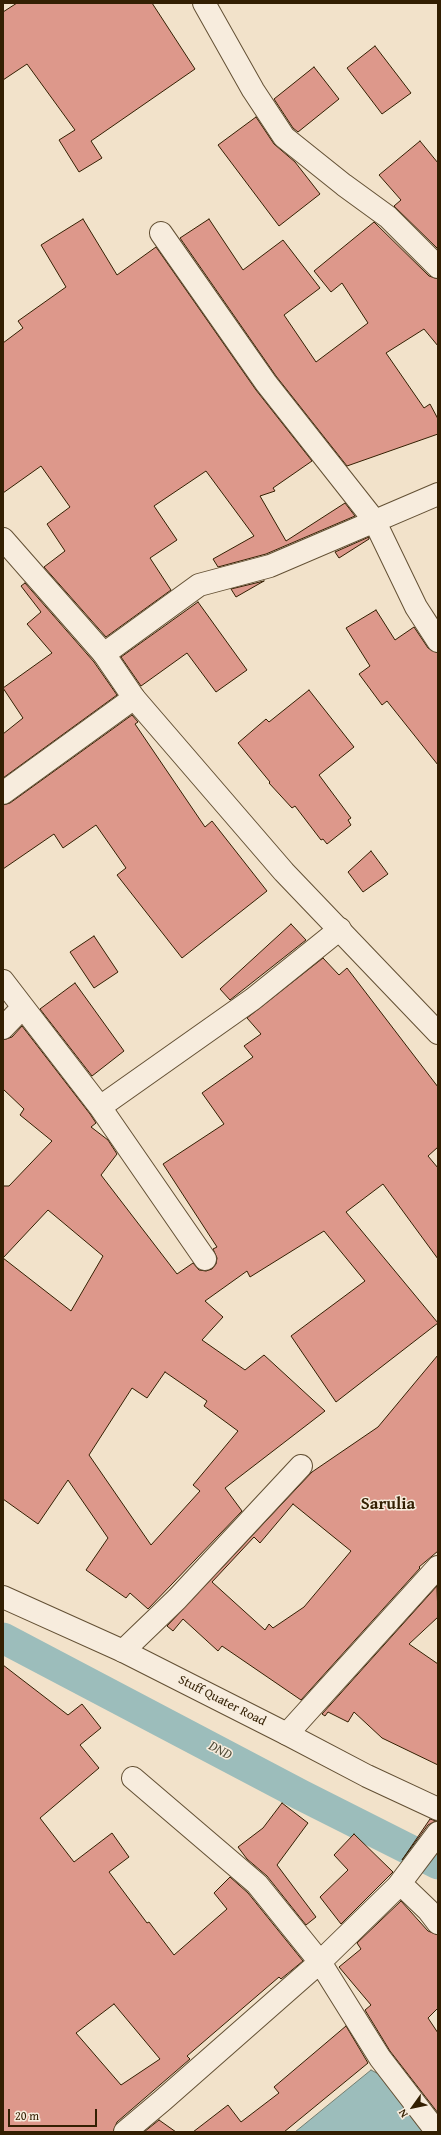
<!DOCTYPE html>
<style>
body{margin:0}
#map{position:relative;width:441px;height:2135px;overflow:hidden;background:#f2e2ca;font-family:"Gentium Book Plus",serif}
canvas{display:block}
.frame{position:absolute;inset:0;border:4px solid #331f02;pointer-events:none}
.north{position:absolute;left:393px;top:2087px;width:40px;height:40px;-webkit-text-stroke:3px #f7ecdd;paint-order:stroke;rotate:237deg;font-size:11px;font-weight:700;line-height:16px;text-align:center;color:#331f02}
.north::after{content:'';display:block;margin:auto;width:14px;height:18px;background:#331f02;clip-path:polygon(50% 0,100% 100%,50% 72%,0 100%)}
.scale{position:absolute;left:8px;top:2109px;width:89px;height:18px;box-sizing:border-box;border:2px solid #331f02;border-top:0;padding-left:5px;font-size:12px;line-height:14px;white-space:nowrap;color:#331f02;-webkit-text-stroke:3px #f7ecdd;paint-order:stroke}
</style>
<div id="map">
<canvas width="441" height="2135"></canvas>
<div class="frame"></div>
<div class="north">N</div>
<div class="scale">20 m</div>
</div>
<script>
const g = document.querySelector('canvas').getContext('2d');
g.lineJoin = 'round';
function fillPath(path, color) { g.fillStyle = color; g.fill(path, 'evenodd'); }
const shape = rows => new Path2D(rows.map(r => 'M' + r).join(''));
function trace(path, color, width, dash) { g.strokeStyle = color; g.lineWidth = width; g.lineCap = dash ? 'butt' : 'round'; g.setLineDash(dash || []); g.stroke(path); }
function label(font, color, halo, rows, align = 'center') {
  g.font = font + ' "Gentium Book Plus",serif'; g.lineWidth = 3; g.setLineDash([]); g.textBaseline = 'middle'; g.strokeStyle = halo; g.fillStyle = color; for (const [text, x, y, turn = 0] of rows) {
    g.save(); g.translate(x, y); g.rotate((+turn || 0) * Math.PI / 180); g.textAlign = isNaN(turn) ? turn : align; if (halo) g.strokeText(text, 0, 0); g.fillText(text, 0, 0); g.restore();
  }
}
const water = shape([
 [371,2070,388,2079,429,2132,295,2132,371,2070]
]);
fillPath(water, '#9cbdbb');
trace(water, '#727e71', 1);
trace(shape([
 [3,1638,301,1795,438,1864]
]), '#9cbdbb', 31);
const building = shape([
 [17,3,152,3,195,69,91,141,102,158,79,172,59,140,75,130,27,64,3,80,3,12,17,3],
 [375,46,411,93,382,114,347,68,375,46],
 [314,67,339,99,298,132,293,128,274,99,314,67],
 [256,117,274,144,295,162,320,194,279,226,218,145,256,117],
 [420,141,438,163,438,249,394,206,401,200,379,175,420,141],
 [83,219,117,275,156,247,256,390,312,461,273,488,275,491,260,496,286,541,345,503,355,516,266,554,218,567,213,559,254,536,206,471,154,506,177,540,150,558,171,590,106,637,44,567,65,551,47,524,70,507,41,466,3,493,3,343,23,328,18,321,66,287,41,245,83,219],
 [209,219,243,270,283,240,320,288,284,315,316,362,368,323,342,283,331,292,314,271,374,222,429,276,438,279,438,346,424,329,386,353,424,408,430,404,438,419,438,434,347,466,276,376,180,238,209,219],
 [369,537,369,539,339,558,335,552,369,537],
 [264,581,236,597,231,589,264,581],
 [25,583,94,662,117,695,3,778,3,734,23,718,3,688,52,653,27,624,41,612,21,586,25,583],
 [198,602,247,670,216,692,187,653,141,686,121,657,198,602],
 [376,610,395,640,414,627,428,648,438,653,438,765,387,701,382,705,359,674,370,666,346,628,376,610],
 [309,690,354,747,319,775,351,818,348,820,351,825,327,844,323,839,321,840,295,806,292,808,269,783,270,782,238,743,266,719,269,722,309,690],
 [132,715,138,722,135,724,205,827,212,821,267,891,182,958,117,875,126,868,96,825,63,848,54,834,3,869,3,805,10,803,132,715],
 [371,851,388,874,363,892,348,872,371,851],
 [291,924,306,940,230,1000,220,989,291,924],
 [94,936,118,972,94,988,70,952,94,936],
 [323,958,339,975,347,968,438,1087,438,1147,428,1156,438,1168,438,1259,383,1184,346,1212,438,1323,336,1402,291,1336,365,1281,324,1231,250,1277,247,1271,205,1301,223,1317,202,1340,245,1370,264,1355,325,1411,225,1488,242,1511,148,1609,130,1593,126,1598,86,1570,108,1538,68,1480,38,1524,3,1499,3,1258,71,1311,103,1256,48,1210,3,1258,3,1186,9,1186,52,1141,20,1115,24,1109,3,1089,3,1040,12,1037,22,1026,90,1114,96,1123,91,1127,108,1140,117,1154,101,1175,177,1274,193,1263,199,1270,206,1271,212,1269,216,1264,217,1258,213,1249,217,1247,163,1164,224,1124,202,1093,253,1057,244,1046,261,1034,247,1018,323,958],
 [165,1372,207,1401,204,1406,238,1431,193,1485,200,1491,151,1545,89,1455,132,1388,147,1398,165,1372],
 [75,983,124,1051,92,1076,40,1009,75,983],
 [438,1355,438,1551,419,1567,420,1568,301,1700,222,1646,218,1651,183,1619,173,1631,167,1626,312,1472,378,1427,438,1355],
 [293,1504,351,1551,304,1607,273,1628,269,1624,265,1630,212,1582,254,1537,260,1543,293,1504],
 [437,1586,438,1617,409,1644,438,1664,438,1765,382,1738,354,1712,348,1722,328,1712,325,1716,322,1714,437,1586],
 [3,1665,68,1715,82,1704,101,1728,80,1745,99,1768,40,1818,74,1862,112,1833,129,1857,109,1872,147,1923,149,1922,174,1955,227,1909,214,1893,230,1877,248,1893,303,1961,281,1979,279,1977,187,2056,190,2059,117,2122,113,2132,3,2132,3,1665],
 [114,2004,160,2059,121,2085,76,2033,114,2004],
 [282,1803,308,1823,277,1865,316,1917,306,1925,267,1876,247,1859,238,1847,263,1828,282,1803],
 [430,1819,436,1821,428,1825,402,1860,430,1819],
 [354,1834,393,1872,341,1924,320,1897,348,1870,334,1855,354,1834],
 [401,1901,428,1931,438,1935,438,2008,428,2018,438,2033,438,2113,390,2051,365,2010,371,2005,339,1967,361,1949,357,1943,401,1901],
 [346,2026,368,2063,284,2132,193,2132,228,2105,241,2122,279,2093,274,2087,346,2026],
 [159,2120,176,2132,144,2132,159,2120]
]);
fillPath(building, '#dd988b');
trace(building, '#331f02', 1);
const minor = shape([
 [204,3,253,90,284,137,344,185,388,217,438,267],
 [161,233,266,383,374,520,416,607,438,641],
 [104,654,199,585,270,566,438,494],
 [3,793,134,698],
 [3,981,23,1007],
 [3,1028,23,1007,100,1107,253,999,340,929],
 [100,1107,205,1259],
 [123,1651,177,1599,301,1466],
 [287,1734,438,1567],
 [133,1778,257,1884,320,1962,380,2058,437,2132],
 [398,1886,404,1887,428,1910,438,1923],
 [125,2132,163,2100,320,1962,398,1886,438,1833]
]);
const tertiary = shape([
 [3,539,104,654,134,698,284,872,438,1033],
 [3,1597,123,1651,287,1734,367,1776,438,1809]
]);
trace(minor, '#635034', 24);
trace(tertiary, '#635034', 24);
trace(minor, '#f7ecdd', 22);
trace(tertiary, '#f7ecdd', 22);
label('13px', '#331f02', '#f7ecdd', [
 ["Stuff Quater Road",222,1701,27]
]);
label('italic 14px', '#524e3a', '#f7ecdd', [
 ["DND",220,1751,28]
]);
label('bold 17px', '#331f02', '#f7ecdd', [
 ["Sarulia",388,1505]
]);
</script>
